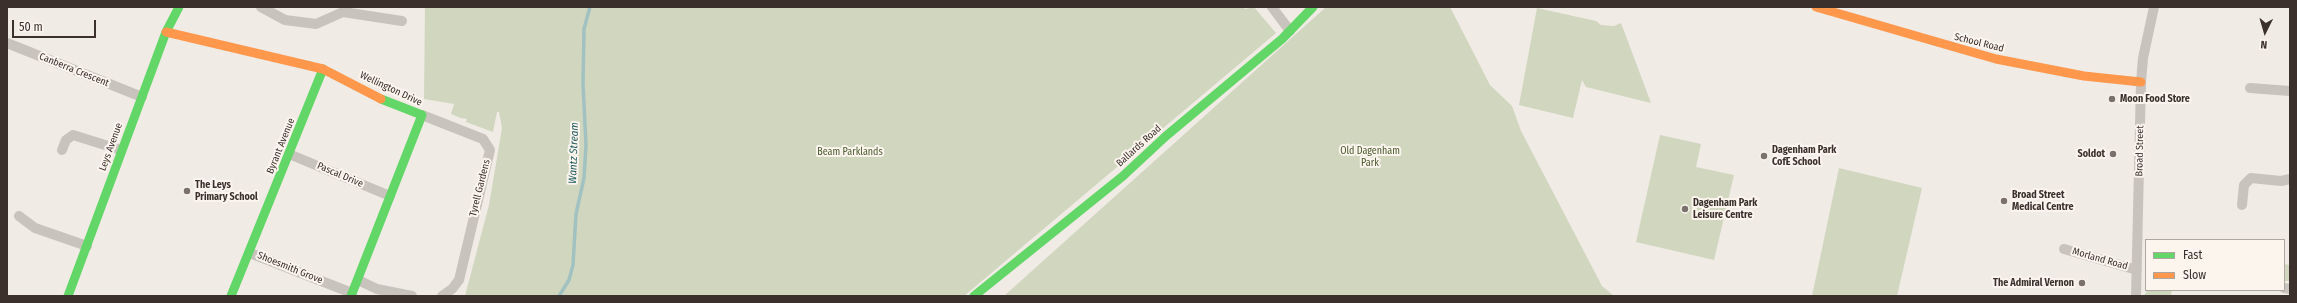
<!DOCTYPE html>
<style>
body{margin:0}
#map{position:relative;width:2297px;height:303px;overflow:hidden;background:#f0ebe5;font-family:"Fira Sans Condensed",sans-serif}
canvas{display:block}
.frame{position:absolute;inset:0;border:8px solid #3b302b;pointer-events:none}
.legend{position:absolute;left:2145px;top:239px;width:140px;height:52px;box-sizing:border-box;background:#fbf5ee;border:1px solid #aea6a0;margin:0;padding:5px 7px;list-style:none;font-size:12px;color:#3b302b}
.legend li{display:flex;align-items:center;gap:8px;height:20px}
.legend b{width:20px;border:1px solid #aea6a0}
.north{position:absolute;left:2245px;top:12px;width:40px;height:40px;-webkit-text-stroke:3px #fbf5ee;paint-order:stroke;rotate:185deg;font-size:11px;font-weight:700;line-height:16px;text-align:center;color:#3b302b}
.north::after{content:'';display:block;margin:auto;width:14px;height:18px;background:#3b302b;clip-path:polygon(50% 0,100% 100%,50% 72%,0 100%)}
.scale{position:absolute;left:12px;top:20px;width:84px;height:18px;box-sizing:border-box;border:2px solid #3b302b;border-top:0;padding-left:5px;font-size:12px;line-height:14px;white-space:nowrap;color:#3b302b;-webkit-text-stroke:3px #fbf5ee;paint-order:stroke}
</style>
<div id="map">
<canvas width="2297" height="303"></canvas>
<div class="frame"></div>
<ul class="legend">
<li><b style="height:5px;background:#63d668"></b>Fast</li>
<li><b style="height:5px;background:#ff974d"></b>Slow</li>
</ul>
<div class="north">N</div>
<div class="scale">50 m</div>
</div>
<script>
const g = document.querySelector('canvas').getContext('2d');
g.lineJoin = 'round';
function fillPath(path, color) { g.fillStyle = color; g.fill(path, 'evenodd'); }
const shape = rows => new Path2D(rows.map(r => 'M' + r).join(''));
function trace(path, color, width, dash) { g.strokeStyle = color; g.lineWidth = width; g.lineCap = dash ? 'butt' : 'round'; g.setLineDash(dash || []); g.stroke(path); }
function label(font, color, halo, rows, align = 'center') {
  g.font = font + ' "Fira Sans Condensed",sans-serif'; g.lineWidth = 4; g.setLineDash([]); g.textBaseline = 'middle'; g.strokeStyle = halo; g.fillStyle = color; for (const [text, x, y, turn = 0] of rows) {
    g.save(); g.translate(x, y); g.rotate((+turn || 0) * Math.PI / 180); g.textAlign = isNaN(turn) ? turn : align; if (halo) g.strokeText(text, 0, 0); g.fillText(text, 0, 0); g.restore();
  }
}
fillPath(shape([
 [425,7,1243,7,1245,9,1254,7,1276,33,964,296,465,296,489,205,502,128,499,112,497,112,493,132,466,122,467,119,463,118,463,119,451,114,454,104,424,99],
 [1326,7,1450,7,1490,85,1512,106,1521,131,1602,286,1614,296,1004,296],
 [1537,8,1596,21,1601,25,1614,26,1621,23,1651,103,1586,87,1582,80,1573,118,1519,105],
 [1660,135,1701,144,1696,167,1734,175,1714,260,1636,242],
 [1839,168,1922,188,1897,296,1812,296],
 [2284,264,2290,265,2290,281,2284,281],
 [2147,290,2172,290,2171,296,2144,296]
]), '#d1d6bf');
trace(shape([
 [559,296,569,280,573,265,576,214,584,178,586,145,583,84,584,29,590,7]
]), '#a1c2c1', 3.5);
trace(shape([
 [261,7,285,20,316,24,343,12,402,21],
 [1272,7,1290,31],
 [7,43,142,97],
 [2250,88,2290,91],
 [422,115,483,139,490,150,459,280,452,289,442,296],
 [62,150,66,140,73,135,121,150],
 [289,154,390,196],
 [2242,205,2244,185,2251,178,2281,181,2290,179],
 [19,216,35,228,87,246],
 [2064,249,2137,270],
 [250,253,352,293],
 [358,280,377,289,412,296],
 [2284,288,2290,289],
 [2136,296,2141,82,2143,58,2154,7]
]), '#c9c3be', 10);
trace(shape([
 [68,296,166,32,179,7],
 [231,296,323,69],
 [351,296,422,115,381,99],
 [974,296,1123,176,1166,136,1282,39,1313,7]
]), '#63d668', 9);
trace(shape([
 [1816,7,1996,59,2084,76,2141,82],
 [166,32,323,69,381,99]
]), '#ff974d', 9);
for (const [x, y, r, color] of [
 [2112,99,4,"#7a716c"],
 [2113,154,4,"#7a716c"],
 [1764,156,4,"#7a716c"],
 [187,191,4,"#7a716c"],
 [2004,201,4,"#7a716c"],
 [1685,209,4,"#7a716c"],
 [2082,283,4,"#7a716c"]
]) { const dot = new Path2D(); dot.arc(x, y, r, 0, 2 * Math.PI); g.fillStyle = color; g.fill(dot); trace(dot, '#fbf5ee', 1.5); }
label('10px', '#3b302b', '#fbf5ee', [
 ["School Road",1979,43,14],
 ["Canberra Crescent",74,70,22],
 ["Wellington Drive",391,89,25],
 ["Byrant Avenue",281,146,-68],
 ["Ballards Road",1139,146,-42],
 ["Leys Avenue",111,147,-70],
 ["Broad Street",2140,151,-89],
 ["Pascal Drive",340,175,23],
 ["Tyrell Gardens",480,188,-76],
 ["Morland Road",2100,259,16],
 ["Shoesmith Grove",290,268,22]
]);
label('bold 10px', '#3b302b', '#fbf5ee', [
 ["Moon Food Store",2120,99],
 ["Dagenham Park",1772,150],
 ["CofE School",1772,162],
 ["Soldot",2105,154,"right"],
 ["The Leys",195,185],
 ["Primary School",195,197],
 ["Broad Street",2012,195],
 ["Medical Centre",2012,207],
 ["Dagenham Park",1693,203],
 ["Leisure Centre",1693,215],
 ["The Admiral Vernon",2074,283,"right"]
], 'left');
label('10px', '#4a5a2e', '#fbf5ee', [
 ["Old Dagenham",1370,151],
 ["Park",1370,163],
 ["Beam Parklands",850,152]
]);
label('italic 11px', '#1f5a5e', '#fbf5ee', [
 ["Wantz Stream",574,153,-88]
]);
</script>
